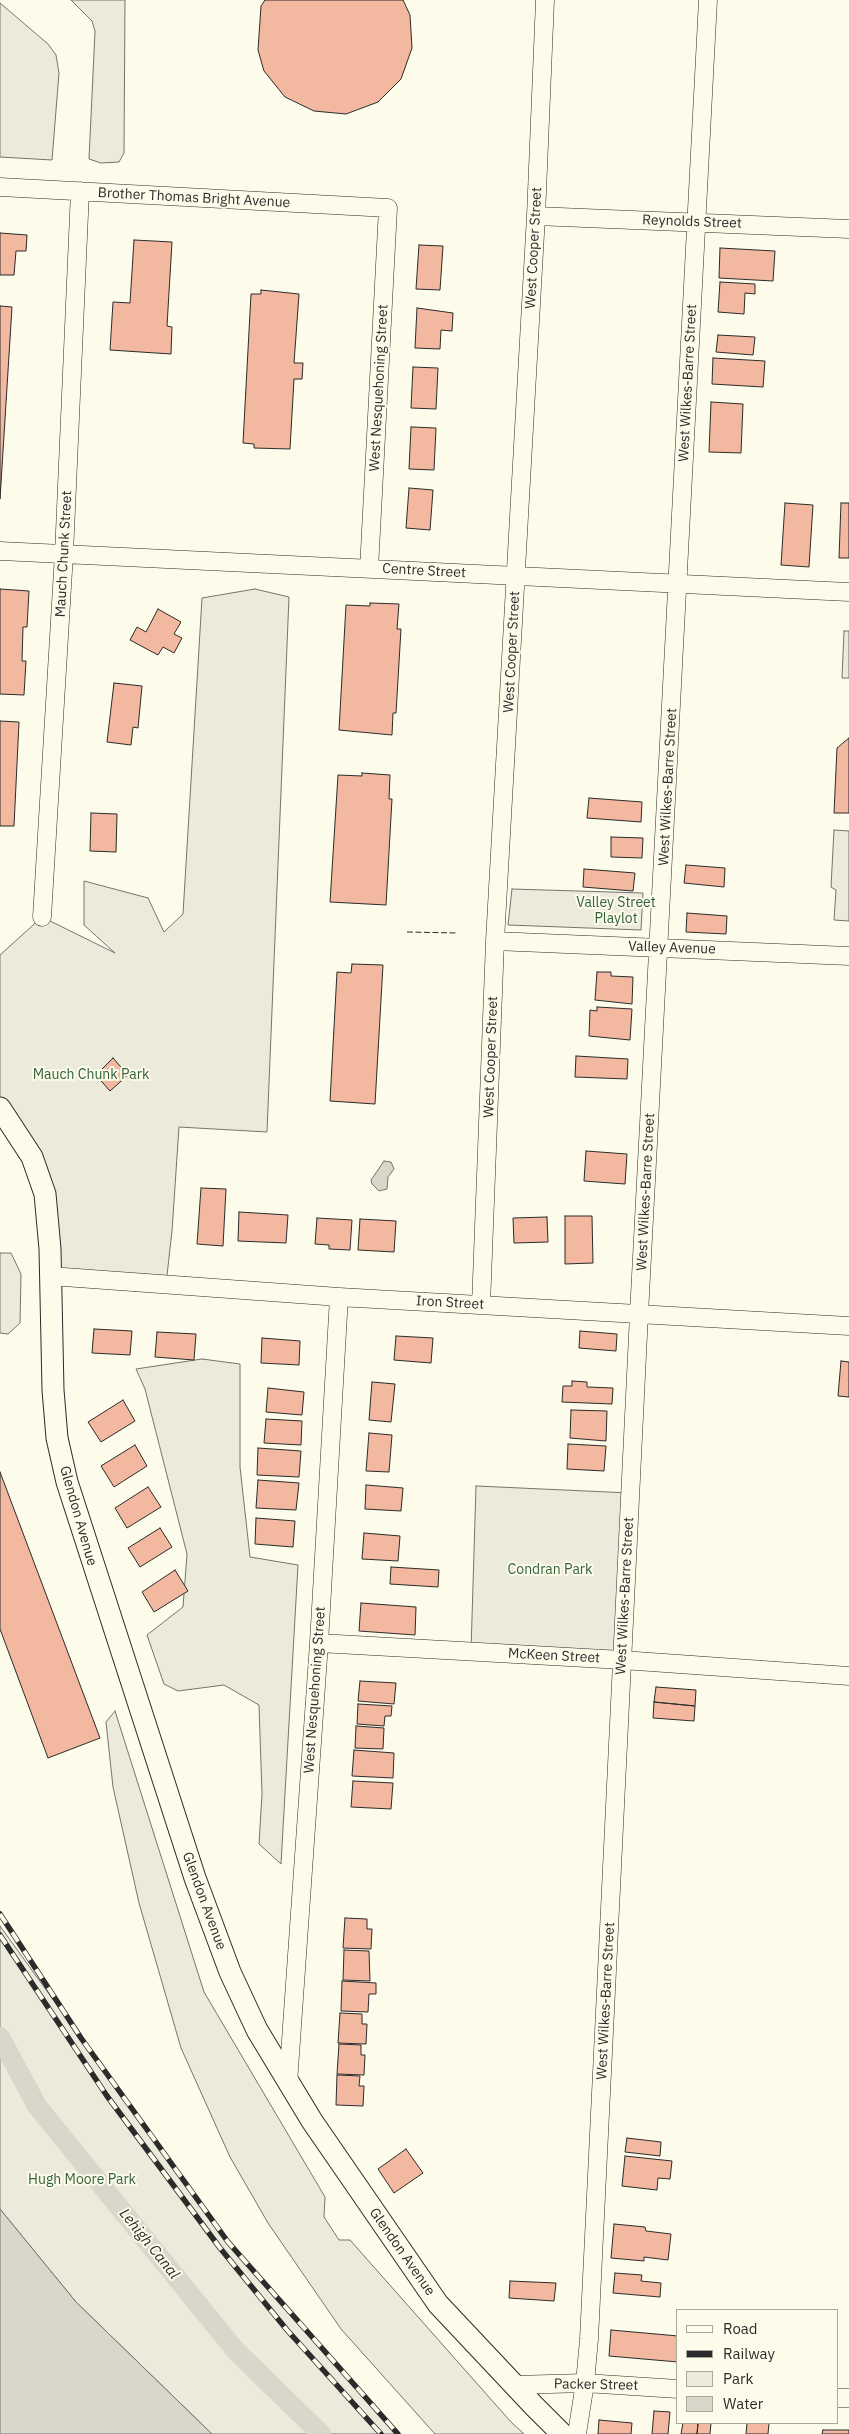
<!DOCTYPE html>
<style>
body{margin:0}
#map{position:relative;width:849px;height:2434px;overflow:hidden;background:#fdfbea;font-family:"IBM Plex Sans",sans-serif}
canvas{display:block}
.legend{position:absolute;left:676px;top:2309px;width:162px;height:115px;box-sizing:border-box;background:#fdfbea;border:1px solid #a9a89e;margin:0;padding:6px 9px;list-style:none;font-size:15px;color:#2b2b2b}
.legend li{display:flex;align-items:center;gap:10px;height:25px}
.legend b{width:25px;border:1px solid #a9a89e}
</style>
<div id="map">
<canvas width="849" height="2434"></canvas>
<ul class="legend">
<li><b style="height:6px;background:#fdfbea"></b>Road</li>
<li><b style="height:6px;background:#2b2b2b"></b>Railway</li>
<li><b style="height:14px;background:#ecebdb"></b>Park</li>
<li><b style="height:14px;background:#d8d7c9"></b>Water</li>
</ul>
</div>
<script>
const g = document.querySelector('canvas').getContext('2d');
g.lineJoin = 'round';
function fillPath(path, color) { g.fillStyle = color; g.fill(path, 'evenodd'); }
const shape = rows => new Path2D(rows.map(r => 'M' + r).join(''));
function trace(path, color, width, dash) { g.strokeStyle = color; g.lineWidth = width; g.lineCap = dash ? 'butt' : 'round'; g.setLineDash(dash || []); g.stroke(path); }
function label(font, color, halo, rows, align = 'center') {
  g.font = font + ' "IBM Plex Sans",sans-serif'; g.lineWidth = 4; g.setLineDash([]); g.textBaseline = 'middle'; g.strokeStyle = halo; g.fillStyle = color; for (const [text, x, y, turn = 0] of rows) {
    g.save(); g.translate(x, y); g.rotate((+turn || 0) * Math.PI / 180); g.textAlign = isNaN(turn) ? turn : align; if (halo) g.strokeText(text, 0, 0); g.fillText(text, 0, 0); g.restore();
  }
}
const green = shape([
 [71,0,125,0,124,153,119,162,101,163,89,159,95,31,92,21,71,0],
 [0,3,48,44,56,55,59,73,52,160,0,157,0,3],
 [255,589,289,597,267,1132,179,1127,172,1231,166,1284,50,1276,32,1157,0,1110,0,955,42,917,115,953,84,925,84,881,148,898,164,932,183,914,202,598,255,589],
 [512,889,643,893,641,930,508,925,512,889],
 [0,1253,11,1253,21,1274,20,1323,8,1334,0,1333,0,1253],
 [202,1359,240,1364,240,1467,250,1557,298,1565,281,1864,259,1844,262,1794,259,1705,224,1685,178,1691,164,1684,147,1635,183,1607,187,1554,145,1389,136,1369,202,1359],
 [476,1486,630,1493,622,1660,471,1651,476,1486],
 [115,1711,204,1992,325,2197,324,2217,339,2240,350,2240,511,2422,524,2434,435,2434,341,2329,268,2223,230,2157,181,2048,139,1903,113,1787,106,1722,115,1711],
 [0,1926,228,2242,398,2434,212,2434,76,2302,0,2209,0,1926]
]);
fillPath(green, '#ecebdb');
trace(green, '#74746e', 1);
const parking = shape([
 [844,631,849,631,849,678,842,678,844,631],
 [834,830,849,831,849,921,834,920,836,890,831,887,834,830]
]);
fillPath(parking, '#eceadb');
trace(parking, '#74746e', 1);
const water = shape([
 [384,1161,391,1162,394,1169,388,1177,387,1189,379,1191,372,1184,371,1180,384,1161],
 [0,2209,76,2302,212,2434,0,2434,0,2209]
]);
fillPath(water, '#d8d7c9');
trace(water, '#74746e', 1);
trace(shape([
 [0,2037,37,2106,236,2351,321,2434]
]), '#d8d7c9', 20);
const building = shape([
 [265,0,403,0,410,15,412,48,401,79,378,102,346,114,314,111,285,97,264,71,258,50,261,6,265,0],
 [0,233,27,235,26,251,16,251,14,275,0,275,0,233],
 [134,240,172,242,167,326,172,327,171,354,110,350,113,302,130,303,134,240],
 [419,245,443,246,440,290,416,289,419,245],
 [720,248,775,251,773,281,719,278,720,248],
 [720,282,755,284,755,294,745,293,744,314,718,312,720,282],
 [261,290,299,294,294,363,303,363,302,379,294,379,290,449,254,448,254,444,243,443,251,294,261,294,261,290],
 [0,306,12,307,0,499,0,306],
 [417,308,453,313,452,331,441,330,440,349,415,348,417,308],
 [718,335,755,337,753,355,716,352,718,335],
 [713,358,765,361,763,387,712,384,713,358],
 [413,367,438,368,436,409,411,408,413,367],
 [711,402,743,404,741,453,709,452,711,402],
 [411,427,436,428,434,470,409,469,411,427],
 [409,488,433,490,430,530,406,528,409,488],
 [785,503,813,505,809,567,781,565,785,503],
 [841,503,849,503,849,558,839,558,841,503],
 [0,589,29,591,27,627,23,627,22,661,26,661,24,695,0,694,0,589],
 [370,603,399,604,397,629,401,629,396,713,393,713,392,735,339,730,346,605,370,606,370,603],
 [158,609,181,622,174,634,182,638,174,653,163,647,158,655,130,640,137,627,146,632,158,609],
 [114,683,142,686,138,728,133,727,131,745,107,742,114,683],
 [0,721,19,722,14,826,0,826,0,721],
 [849,738,849,813,834,813,837,748,849,738],
 [362,773,390,775,389,799,392,799,386,905,330,902,338,775,362,776,362,773],
 [589,798,642,802,641,822,587,818,589,798],
 [91,813,117,814,116,852,90,851,91,813],
 [611,837,643,838,642,858,611,857,611,837],
 [686,865,725,868,724,887,684,883,686,865],
 [584,869,635,873,633,891,583,887,584,869],
 [687,913,727,916,726,934,686,932,687,913],
 [352,964,383,965,375,1104,330,1101,337,972,351,973,352,964],
 [597,972,611,972,611,976,633,977,632,1004,595,1000,597,972],
 [597,1007,632,1009,630,1040,589,1036,590,1010,597,1011,597,1007],
 [576,1056,628,1059,627,1079,575,1077,576,1056],
 [113,1058,128,1075,110,1091,96,1075,113,1058],
 [586,1151,627,1154,625,1184,584,1181,586,1151],
 [201,1188,226,1189,223,1246,197,1244,201,1188],
 [239,1212,288,1215,286,1243,238,1241,239,1212],
 [565,1216,592,1216,593,1263,565,1264,565,1216],
 [547,1217,548,1242,514,1243,513,1218,547,1217],
 [317,1218,352,1220,350,1250,329,1249,329,1245,315,1244,317,1218],
 [360,1219,396,1221,394,1252,358,1250,360,1219],
 [94,1329,132,1331,130,1355,92,1353,94,1329],
 [580,1331,617,1334,616,1351,579,1348,580,1331],
 [157,1332,196,1334,194,1360,155,1357,157,1332],
 [396,1336,433,1338,431,1363,394,1360,396,1336],
 [262,1338,300,1341,299,1365,261,1363,262,1338],
 [841,1361,849,1362,849,1397,838,1396,841,1361],
 [572,1381,587,1382,587,1387,613,1388,612,1404,562,1402,563,1386,572,1386,572,1381],
 [372,1382,395,1384,391,1422,369,1420,372,1382],
 [268,1388,304,1392,302,1415,266,1412,268,1388],
 [123,1400,135,1421,101,1442,88,1422,123,1400],
 [571,1410,607,1411,606,1441,570,1438,571,1410],
 [266,1419,302,1421,301,1445,264,1443,266,1419],
 [369,1433,392,1435,389,1472,366,1471,369,1433],
 [568,1444,606,1446,604,1471,567,1469,568,1444],
 [135,1445,147,1466,114,1487,101,1466,135,1445],
 [258,1448,301,1451,299,1477,257,1475,258,1448],
 [0,1472,100,1738,48,1758,0,1629,0,1472],
 [258,1480,299,1483,296,1510,256,1508,258,1480],
 [366,1485,403,1488,401,1511,365,1509,366,1485],
 [148,1487,161,1507,127,1528,115,1508,148,1487],
 [256,1518,295,1521,293,1547,255,1544,256,1518],
 [160,1528,172,1547,140,1567,128,1548,160,1528],
 [364,1533,400,1536,398,1561,362,1559,364,1533],
 [391,1567,439,1570,438,1587,390,1584,391,1567],
 [175,1570,188,1591,154,1612,142,1592,175,1570],
 [361,1603,416,1607,415,1635,359,1631,361,1603],
 [360,1681,396,1683,394,1704,358,1701,360,1681],
 [656,1687,696,1690,695,1706,654,1702,656,1687],
 [654,1702,695,1706,694,1721,653,1718,654,1702],
 [358,1704,392,1706,391,1716,385,1716,384,1726,357,1724,358,1704],
 [356,1726,384,1728,383,1749,355,1748,356,1726],
 [354,1750,394,1753,393,1778,352,1776,354,1750],
 [353,1781,393,1783,391,1809,351,1807,353,1781],
 [345,1918,367,1919,367,1929,372,1929,371,1949,343,1948,345,1918],
 [344,1950,369,1951,370,1981,343,1980,344,1950],
 [342,1981,376,1983,376,1994,369,1994,368,2012,341,2011,342,1981],
 [340,2013,362,2014,362,2024,367,2024,366,2044,338,2043,340,2013],
 [339,2044,361,2045,361,2055,365,2055,364,2075,337,2074,339,2044],
 [337,2075,360,2076,359,2086,364,2086,363,2106,336,2105,337,2075],
 [627,2138,661,2142,660,2156,625,2152,627,2138],
 [406,2149,423,2173,394,2193,378,2169,406,2149],
 [625,2156,672,2161,670,2179,658,2178,657,2190,622,2186,625,2156],
 [614,2224,645,2227,646,2231,671,2234,668,2260,644,2257,644,2261,611,2258,614,2224],
 [615,2273,642,2275,641,2281,661,2283,660,2297,613,2293,615,2273],
 [510,2281,556,2283,554,2301,509,2298,510,2281],
 [611,2330,678,2336,678,2362,609,2356,611,2330],
 [654,2411,670,2412,668,2434,652,2434,654,2411],
 [599,2420,632,2423,631,2434,598,2434,599,2420],
 [683,2423,698,2423,697,2434,681,2434,683,2423],
 [698,2423,711,2423,710,2434,697,2434,698,2423],
 [747,2423,769,2423,768,2434,746,2434,747,2423],
 [823,2430,849,2430,849,2434,822,2434,823,2430]
]);
fillPath(building, '#f2b8a0');
trace(building, '#2b2b2b', 1);
const minor = shape([
 [0,187,388,208,369,569],
 [536,216,849,229],
 [0,551,849,592],
 [42,917,64,554,80,191],
 [495,941,849,956],
 [50,1276,339,1297,849,1326],
 [481,1305,495,941,536,216,545,0],
 [319,1643,622,1660,849,1676],
 [288,2083,319,1643,339,1297],
 [514,2385,585,2383,678,2389],
 [838,2398,849,2398],
 [577,2434,585,2383,589,2339,639,1314,708,0]
]);
const tertiary = shape([
 [0,1108,32,1157,45,1194,50,1249,53,1390,57,1438,67,1482,195,1878,230,1972,257,2030,312,2121,438,2304,534,2406,562,2434]
]);
trace(minor, '#2b2b2b', 19);
trace(tertiary, '#2b2b2b', 23);
trace(minor, '#fdfbea', 18);
trace(tertiary, '#fdfbea', 21);
const rail = shape([
 [0,1914,81,2038,228,2242,398,2434],
 [0,1935,107,2096,220,2248,287,2330,381,2434]
]);
trace(rail, '#2b2b2b', 5.5);
trace(rail, '#fdfbea', 4, [11]);
trace(shape([
 [407,932,458,933]
]), '#2b2b2b', 1, [6, 2.5]);
label('14px', '#2b2b2b', '#fdfbea', [
 ["Brother Thomas Bright Avenue",194,198,3],
 ["Reynolds Street",692,222,2],
 ["West Cooper Street",534,248,-87],
 ["West Wilkes-Barre Street",688,383,-87],
 ["West Nesquehoning Street",379,388,-87],
 ["Mauch Chunk Street",64,554,-87],
 ["Centre Street",424,571,3],
 ["West Cooper Street",512,652,-87],
 ["West Wilkes-Barre Street",668,787,-87],
 ["Valley Avenue",672,948,2],
 ["West Cooper Street",491,1057,-88],
 ["West Wilkes-Barre Street",646,1192,-87],
 ["Iron Street",450,1303,3],
 ["Glendon Avenue",78,1516,74],
 ["West Wilkes-Barre Street",625,1596,-87],
 ["McKeen Street",554,1656,3],
 ["West Nesquehoning Street",315,1690,-86],
 ["Glendon Avenue",204,1901,70],
 ["West Wilkes-Barre Street",606,2001,-87],
 ["Glendon Avenue",402,2252,55],
 ["Packer Street",596,2385,1]
]);
label('14px', '#34623c', '#fdfbea', [
 ["Valley Street",616,903],
 ["Playlot",616,919],
 ["Mauch Chunk Park",91,1075],
 ["Condran Park",550,1570],
 ["Hugh Moore Park",82,2180]
]);
label('italic 15px', '#2b2b2b', '#fdfbea', [
 ["Lehigh Canal",149,2244,51]
]);
</script>
